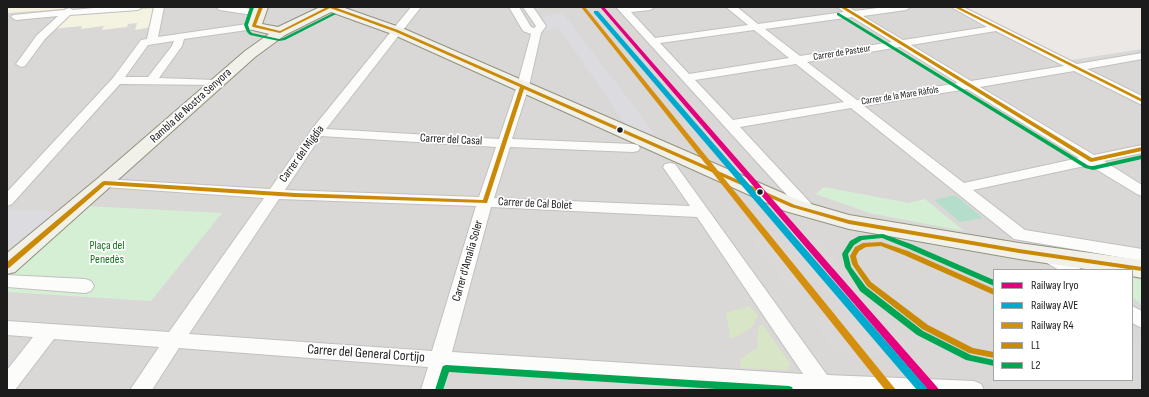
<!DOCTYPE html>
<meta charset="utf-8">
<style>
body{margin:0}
#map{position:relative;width:1149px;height:397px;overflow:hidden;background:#ebe8e5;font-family:"Sofia Sans Condensed",sans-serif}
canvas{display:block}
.frame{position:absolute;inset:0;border:8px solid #1c1c1c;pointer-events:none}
.legend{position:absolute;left:993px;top:269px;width:140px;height:112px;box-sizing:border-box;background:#fff;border:1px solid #a4a4a4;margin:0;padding:5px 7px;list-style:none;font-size:12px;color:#1c1c1c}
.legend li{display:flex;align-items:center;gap:8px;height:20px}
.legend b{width:20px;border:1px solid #a4a4a4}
</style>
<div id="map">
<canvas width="1149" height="397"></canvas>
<div class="frame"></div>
<ul class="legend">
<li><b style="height:5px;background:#e5007d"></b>Railway Iryo</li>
<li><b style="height:5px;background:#00a9ce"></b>Railway AVE</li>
<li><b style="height:5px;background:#d58f0f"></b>Railway R4</li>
<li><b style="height:5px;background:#cb8a06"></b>L1</li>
<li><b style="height:5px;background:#00a651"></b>L2</li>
</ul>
</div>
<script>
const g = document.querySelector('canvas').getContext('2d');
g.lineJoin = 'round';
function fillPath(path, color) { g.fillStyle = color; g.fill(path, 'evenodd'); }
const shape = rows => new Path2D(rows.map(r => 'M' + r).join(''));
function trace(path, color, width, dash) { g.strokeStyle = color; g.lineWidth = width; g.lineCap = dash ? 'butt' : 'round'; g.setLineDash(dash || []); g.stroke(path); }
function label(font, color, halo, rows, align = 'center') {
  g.font = font + ' "Sofia Sans Condensed",sans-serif'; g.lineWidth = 3.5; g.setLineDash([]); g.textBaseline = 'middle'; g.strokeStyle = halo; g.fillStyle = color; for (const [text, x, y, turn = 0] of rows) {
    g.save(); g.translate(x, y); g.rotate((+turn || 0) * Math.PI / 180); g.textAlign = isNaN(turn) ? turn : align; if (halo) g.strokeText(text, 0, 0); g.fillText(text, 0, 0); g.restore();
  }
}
fillPath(shape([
 [7,7,957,7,1065,61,1142,49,1142,390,7,390],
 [994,270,1132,270,1132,380,994,380]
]), '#dad8d6');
fillPath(shape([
 [7,7,66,7,64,9,7,13],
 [157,8,152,27,135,30,137,23,128,24,127,27,102,30,104,26,81,29,82,26,53,29,68,15]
]), '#f4f2e1');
fillPath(shape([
 [749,306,758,315,752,327,734,338,730,338,726,313],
 [760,325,763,325,789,362,790,365,787,370,741,368,740,359,757,348,758,328]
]), '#d8e5c6');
fillPath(shape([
 [824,187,909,203,925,199,964,231,869,213,816,194],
 [86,206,222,213,151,301,7,292,7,279],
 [1132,278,1142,280,1142,305,1132,297]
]), '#d5efd4');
fillPath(shape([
 [955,195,983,218,960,222,934,200]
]), '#b4decb');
fillPath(shape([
 [795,227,808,242,817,239,912,346,855,360,848,351,836,353,811,319,843,312,819,280,787,287,749,237],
 [1132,335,1142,343,1142,380,1132,380]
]), '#dbd9d8');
fillPath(shape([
 [563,13,655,134,640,132,626,125,559,28,546,30,544,16],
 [7,210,48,211,57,216,7,266]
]), '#dcdbdf');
const street = shape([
 [104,7,143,7,138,10,70,15,45,39,25,66,21,67,16,64,37,35,58,16,16,20,11,17,13,15,64,10,69,8,73,10,104,7],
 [154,7,164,7,158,37,254,23,259,26,254,29,184,39,182,46,159,78,216,80,220,81,222,83,220,85,120,84,12,204,7,206,7,192,113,78,141,40,147,39,154,7],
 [174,41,172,46,148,77,125,77,148,45,174,41],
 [215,7,238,7,259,10,264,13,259,16,220,10,215,7],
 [411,7,421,7,326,129,499,139,517,86,531,34,523,31,509,7,519,7,531,27,534,28,536,26,523,7,533,7,546,26,541,33,529,86,512,139,633,144,638,145,640,148,638,151,633,152,510,147,494,198,690,206,663,167,665,164,670,163,675,164,827,375,974,381,981,384,984,390,777,390,447,369,441,390,421,390,428,367,179,348,152,390,130,390,159,347,54,339,15,390,7,390,7,370,33,337,7,335,7,321,169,332,264,198,104,187,99,186,97,183,99,180,104,179,270,189,312,129,411,7],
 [321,136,496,147,479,197,285,190,321,136],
 [279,199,476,206,432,351,189,334,279,199],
 [491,207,697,217,803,374,452,352,491,207],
 [616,7,655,7,650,10,631,12,655,38,748,25,726,7,737,7,758,24,844,12,837,7,849,7,855,11,885,7,911,7,906,10,863,16,903,40,987,27,951,7,963,7,1077,64,1142,53,1142,59,1087,69,1142,96,1142,105,1074,71,980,87,1094,155,1142,145,1142,153,1104,161,1142,185,1142,196,1137,194,1089,165,973,190,1025,230,1142,249,1142,261,1014,239,851,108,740,127,818,211,815,215,810,216,805,215,616,7],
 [852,17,892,42,800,56,765,29,852,17],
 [754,30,789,58,689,74,660,43,754,30],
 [996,31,1064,66,971,81,911,45,996,31],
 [900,47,958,83,857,100,807,62,900,47],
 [796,64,844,102,733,120,695,80,796,64],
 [967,89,1079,158,964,183,864,106,967,89],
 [1048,250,1078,266,1081,270,1059,270,1042,260,1040,256,1042,252,1048,250],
 [7,275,85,279,91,281,94,286,91,291,85,293,7,287,7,275],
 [1132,306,1142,311,1142,328,1132,323,1132,306]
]);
const secondary = shape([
 [254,7,268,7,262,24,278,27,320,7,342,7,402,28,801,201,849,215,1019,243,1142,260,1142,278,1132,276,1132,270,1092,270,1019,259,849,229,785,211,392,34,331,12,285,35,255,57,15,272,7,274,7,253,97,179,245,51,269,34,249,29,247,26,254,7]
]);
trace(street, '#c2c0bf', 2);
trace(secondary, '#91927f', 2);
fillPath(street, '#fcfcfb');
fillPath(secondary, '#f1f1e9');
fillPath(shape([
 [259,7,263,7,256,25,280,31,327,7,334,7,398,30,795,205,849,220,1019,249,1142,267,1142,271,1019,253,849,224,791,207,524,89,487,203,295,197,105,185,9,268,7,268,7,262,102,182,104,181,295,193,483,200,520,87,396,32,330,8,280,33,253,27,252,26,259,7],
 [840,7,845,7,1092,158,1142,147,1142,151,1091,162,1089,161,840,7],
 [954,7,959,7,1142,99,1142,102,954,7],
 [881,242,908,251,994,289,994,295,904,255,881,246,866,247,859,251,856,256,858,264,871,282,928,325,973,348,994,352,994,358,969,353,922,329,867,286,852,264,850,256,855,247,863,243,881,242]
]), '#cb8a06');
fillPath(shape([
 [250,7,254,7,248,25,250,31,252,33,279,39,283,38,333,13,336,14,285,40,279,41,250,35,247,32,244,25,250,7],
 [837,13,839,13,1089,166,1093,166,1142,155,1142,159,1093,170,1085,168,837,15,837,13],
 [883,234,911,244,994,280,994,286,907,248,882,238,862,240,854,245,848,254,851,267,866,287,923,331,971,355,994,360,994,366,966,360,917,335,860,291,845,267,842,254,850,241,859,236,883,234],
 [446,365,789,386,792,387,793,390,733,390,449,372,443,390,435,390,442,368,443,366,446,365]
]), '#00a651');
fillPath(shape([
 [600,7,604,7,937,387,939,390,928,390,600,7]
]), '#e5007d');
fillPath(shape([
 [594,11,598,11,926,387,928,390,917,390,594,13,594,11]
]), '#00a9ce');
fillPath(shape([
 [581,7,585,7,896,390,885,390,581,7]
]), '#d58f0f');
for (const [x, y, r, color] of [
 [620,130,3.5,"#1c1c1c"],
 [760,192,3.5,"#1c1c1c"]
]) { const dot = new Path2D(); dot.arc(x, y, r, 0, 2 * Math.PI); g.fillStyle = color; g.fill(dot); trace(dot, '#fff', 1.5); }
label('10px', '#1c1c1c', '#fff', [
 ["Carrer de Pasteur",842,53,-9],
 ["Carrer de la Mare Ràfols",900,96,-9]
]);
label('12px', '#1c1c1c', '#fff', [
 ["Rambla de Nostra Senyora",191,106,-42],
 ["Carrer del Casal",451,140,3],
 ["Carrer del Migdia",302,154,-54],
 ["Carrer de Cal Bolet",535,204,3],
 ["Carrer d'Amalia Soler",468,261,-74]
]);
label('12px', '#156f1c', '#fff', [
 ["Plaça del",107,246],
 ["Penedès",107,260]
]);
label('14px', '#1c1c1c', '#fff', [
 ["Carrer del General Cortijo",366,354,4]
]);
</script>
